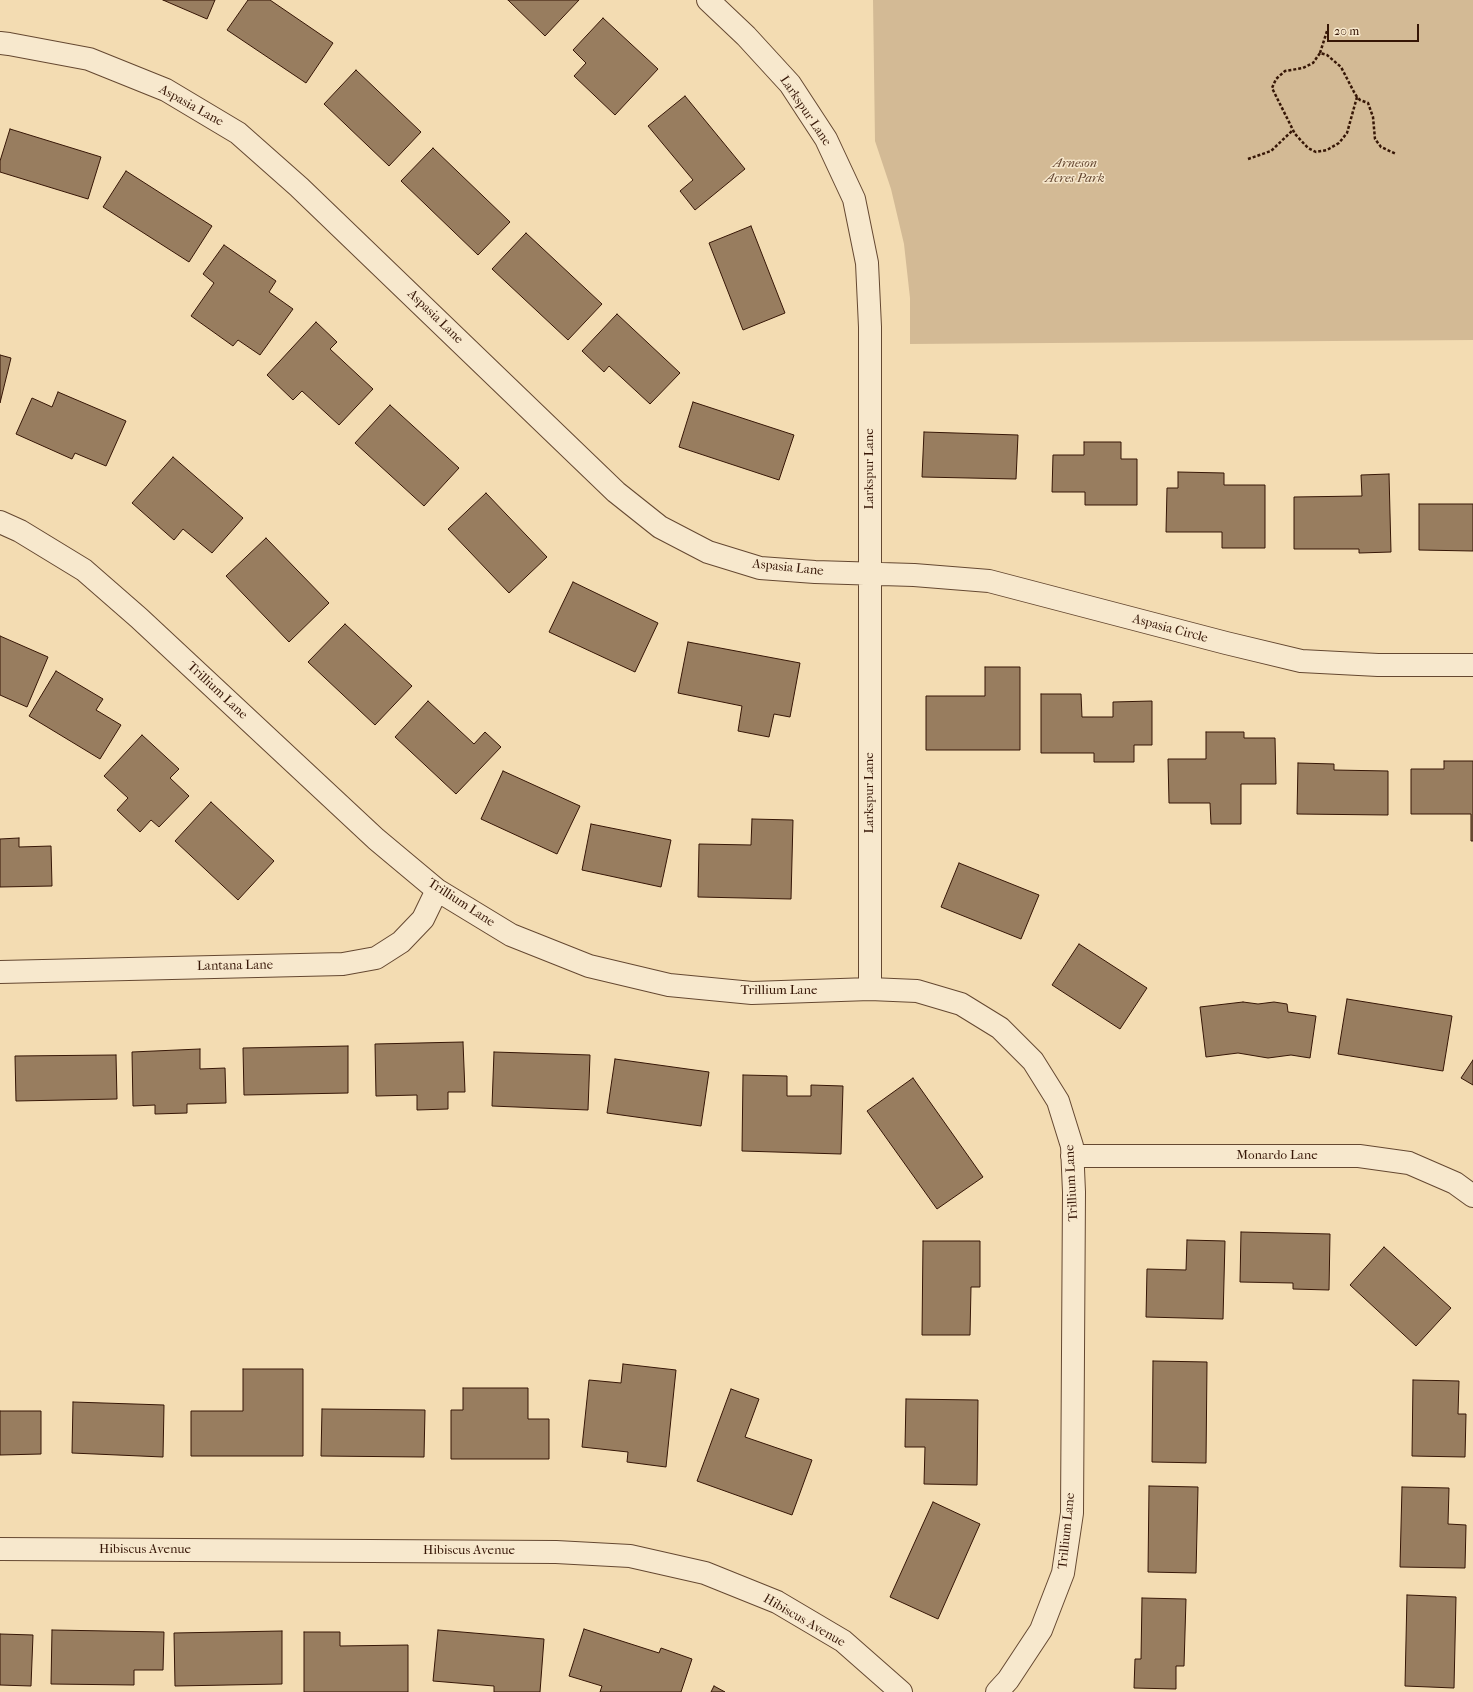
<!DOCTYPE html>
<style>
body{margin:0}
#map{position:relative;width:1473px;height:1692px;overflow:hidden;background:#f3dcb2;font-family:"IM FELL French Canon",serif}
canvas{display:block}
.scale{position:absolute;left:1327px;top:24px;width:92px;height:18px;box-sizing:border-box;border:2px solid #361606;border-top:0;padding-left:5px;font-size:12px;line-height:14px;white-space:nowrap;color:#361606;-webkit-text-stroke:3px #f7e8cd;paint-order:stroke}
</style>
<div id="map">
<canvas width="1473" height="1692"></canvas>
<div class="scale">20 m</div>
</div>
<script>
const g = document.querySelector('canvas').getContext('2d');
g.lineJoin = 'round';
function fillPath(path, color) { g.fillStyle = color; g.fill(path, 'evenodd'); }
const shape = rows => new Path2D(rows.map(r => 'M' + r).join(''));
function trace(path, color, width, dash) { g.strokeStyle = color; g.lineWidth = width; g.lineCap = dash ? 'butt' : 'round'; g.setLineDash(dash || []); g.stroke(path); }
function label(font, color, halo, rows, align = 'center') {
  g.font = font + ' "IM FELL French Canon",serif'; g.lineWidth = 3; g.setLineDash([]); g.textBaseline = 'middle'; g.strokeStyle = halo; g.fillStyle = color; for (const [text, x, y, turn = 0] of rows) {
    g.save(); g.translate(x, y); g.rotate((+turn || 0) * Math.PI / 180); g.textAlign = isNaN(turn) ? turn : align; if (halo) g.strokeText(text, 0, 0); g.fillText(text, 0, 0); g.restore();
  }
}
fillPath(shape([
 [873,0,1473,0,1473,340,910,344,910,298,904,244,891,189,875,141]
]), '#d3ba95');
const building = shape([
 [163,0,215,0,207,19,163,0],
 [248,0,270,0,333,43,306,83,227,30,248,0],
 [508,0,579,0,545,36,508,0],
 [603,18,658,69,615,115,574,76,586,63,573,50,603,18],
 [356,70,421,132,389,166,324,104,356,70],
 [685,96,745,169,695,210,680,191,693,180,648,126,685,96],
 [10,129,101,157,88,199,0,172,0,161,10,129],
 [433,148,510,222,478,255,401,181,433,148],
 [126,171,212,226,189,262,103,207,126,171],
 [751,226,785,313,743,330,709,243,751,226],
 [526,233,602,304,568,340,492,269,526,233],
 [224,245,276,281,269,292,293,309,260,355,238,340,233,346,191,316,214,283,203,274,224,245],
 [617,314,680,373,650,404,609,366,604,372,582,351,617,314],
 [316,322,337,342,330,349,373,389,339,425,302,391,293,400,267,375,316,322],
 [0,355,11,358,0,403,0,355],
 [58,392,126,421,106,466,75,453,72,459,16,434,32,398,52,407,58,392],
 [693,402,794,435,779,480,679,447,693,402],
 [390,405,459,468,424,506,355,443,390,405],
 [924,432,1018,435,1016,479,922,477,924,432],
 [1084,442,1121,442,1121,459,1137,459,1137,505,1085,505,1085,492,1052,492,1053,455,1084,455,1084,442],
 [173,457,243,518,212,553,183,529,174,540,132,503,173,457],
 [1178,472,1224,473,1224,485,1265,485,1265,548,1222,548,1222,532,1166,532,1167,488,1178,488,1178,472],
 [1389,474,1391,552,1359,553,1359,549,1294,549,1294,497,1362,496,1361,475,1389,474],
 [486,493,547,557,509,593,448,529,486,493],
 [1419,504,1473,504,1473,551,1419,550,1419,504],
 [266,538,329,603,289,642,226,576,266,538],
 [573,582,658,623,635,672,549,632,573,582],
 [345,624,412,686,375,725,308,662,345,624],
 [0,636,48,657,27,707,0,695,0,636],
 [688,642,800,663,790,717,774,714,769,737,738,731,742,706,678,693,688,642],
 [985,667,1020,667,1020,750,926,750,926,696,985,696,985,667],
 [56,671,103,699,96,710,121,725,100,759,29,716,56,671],
 [1041,694,1081,694,1082,717,1113,717,1113,702,1152,701,1152,745,1134,745,1134,762,1094,762,1094,753,1041,753,1041,694],
 [428,701,474,744,485,732,501,747,456,794,395,737,428,701],
 [1206,732,1244,732,1244,738,1275,738,1276,784,1241,784,1241,824,1211,824,1210,803,1169,803,1168,759,1206,759,1206,732],
 [142,735,179,769,170,778,189,796,159,827,151,820,140,832,117,810,128,798,104,776,142,735],
 [1444,761,1473,761,1473,841,1471,841,1471,814,1411,814,1411,769,1444,769,1444,761],
 [1298,763,1334,764,1334,770,1388,771,1388,815,1297,814,1298,763],
 [503,771,580,806,557,854,481,819,503,771],
 [211,802,274,861,238,900,175,841,211,802],
 [752,819,793,820,791,899,698,897,699,844,751,845,752,819],
 [591,824,671,840,661,887,582,870,591,824],
 [19,838,19,847,51,846,52,886,0,887,0,839,19,838],
 [959,863,1039,895,1021,939,941,907,959,863],
 [1079,944,1147,988,1120,1029,1052,985,1079,944],
 [1347,999,1452,1016,1443,1071,1338,1054,1347,999],
 [1243,1002,1258,1004,1274,1002,1287,1004,1288,1012,1316,1016,1310,1058,1291,1055,1268,1058,1238,1053,1206,1057,1200,1007,1243,1002],
 [463,1042,465,1092,448,1092,448,1109,417,1110,417,1095,376,1096,375,1044,463,1042],
 [348,1046,348,1093,244,1095,243,1048,348,1046],
 [200,1049,200,1069,225,1068,226,1103,187,1104,187,1113,155,1114,155,1105,133,1106,132,1052,200,1049],
 [494,1052,590,1055,588,1110,492,1106,494,1052],
 [116,1055,117,1099,16,1101,15,1056,116,1055],
 [615,1059,709,1072,701,1126,607,1113,615,1059],
 [1473,1060,1473,1085,1461,1078,1473,1060],
 [743,1075,787,1076,787,1096,811,1096,811,1085,843,1086,841,1154,742,1151,743,1075],
 [913,1078,983,1177,937,1209,867,1111,913,1078],
 [1241,1232,1330,1234,1329,1290,1293,1289,1293,1283,1240,1282,1241,1232],
 [1187,1240,1225,1241,1223,1319,1146,1317,1147,1269,1186,1270,1187,1240],
 [923,1241,980,1241,980,1287,971,1287,970,1335,922,1335,923,1241],
 [1384,1247,1451,1308,1416,1346,1350,1285,1384,1247],
 [1153,1361,1207,1362,1206,1463,1152,1462,1153,1361],
 [623,1364,676,1370,666,1467,627,1462,628,1452,582,1447,589,1380,621,1383,623,1364],
 [243,1369,303,1369,303,1456,191,1456,191,1411,243,1411,243,1369],
 [1413,1380,1459,1381,1458,1414,1466,1414,1465,1457,1412,1456,1413,1380],
 [463,1388,528,1388,528,1419,549,1419,549,1459,451,1459,451,1410,463,1410,463,1388],
 [731,1389,759,1399,745,1437,812,1460,792,1515,697,1481,731,1389],
 [906,1399,978,1400,977,1485,924,1484,925,1447,905,1447,906,1399],
 [73,1402,164,1405,163,1457,72,1453,73,1402],
 [322,1409,425,1410,424,1457,321,1456,322,1409],
 [0,1411,41,1411,41,1454,0,1455,0,1411],
 [1149,1486,1198,1487,1196,1573,1148,1572,1149,1486],
 [1402,1487,1449,1488,1448,1524,1466,1525,1465,1568,1400,1567,1402,1487],
 [933,1502,980,1524,938,1619,890,1597,933,1502],
 [1407,1595,1456,1597,1454,1688,1405,1686,1407,1595],
 [1142,1598,1186,1599,1184,1666,1176,1666,1176,1689,1134,1688,1135,1659,1141,1659,1142,1598],
 [584,1629,659,1653,661,1648,692,1659,681,1692,600,1692,602,1686,569,1676,584,1629],
 [52,1630,164,1632,163,1670,134,1670,134,1685,51,1684,52,1630],
 [438,1630,544,1639,540,1692,494,1692,494,1686,433,1681,438,1630],
 [282,1631,282,1684,175,1686,174,1633,282,1631],
 [304,1632,340,1632,340,1646,408,1645,408,1692,304,1692,304,1632],
 [0,1634,33,1635,31,1686,0,1685,0,1634],
 [714,1686,725,1692,711,1692,714,1686]
]);
fillPath(building, '#987d5f');
trace(building, '#361606', 1);
const minor = shape([
 [708,0,746,36,790,84,826,139,854,199,867,263,870,327,870,989],
 [0,43,9,44,89,59,166,90,238,133,299,187,616,492,660,527,708,552,760,568,815,572,914,575,989,581,1226,643,1301,661,1378,665,1473,665],
 [0,522,20,531,84,570,139,618,376,839,437,890,511,935,589,966,669,985,752,993,870,989,917,991,961,1004,1000,1028,1033,1061,1058,1101,1072,1146,1074,1192,1072,1513,1063,1573,1041,1630,1008,1680,997,1692],
 [0,972,343,964,376,958,401,942,423,919,437,890],
 [1072,1156,1359,1156,1409,1163,1455,1183,1473,1196],
 [0,1549,556,1552,630,1556,705,1573,777,1602,843,1641,901,1692]
]);
trace(minor, '#654831', 24);
trace(shape([
 [1320,53,1327,31],
 [1357,97,1347,133,1339,143,1327,150,1316,152,1308,148,1295,134,1272,88,1276,79,1285,71,1303,68,1313,63,1320,53,1327,55,1341,67,1354,92,1357,97,1360,100,1368,103,1373,117,1375,139,1381,147,1396,154],
 [1248,159,1271,151,1293,130]
]), '#361606', 2.5, [3, 2]);
trace(minor, '#f7e8cd', 22);
label('13px', '#361606', '#f7e8cd', [
 ["Aspasia Lane",191,106,29],
 ["Larkspur Lane",805,111,56],
 ["Aspasia Lane",435,317,44],
 ["Larkspur Lane",870,469,-90],
 ["Aspasia Lane",788,568,6],
 ["Aspasia Circle",1170,629,15],
 ["Trillium Lane",217,691,43],
 ["Larkspur Lane",870,793,-90],
 ["Trillium Lane",461,903,33],
 ["Lantana Lane",235,966,-1],
 ["Trillium Lane",779,991],
 ["Monardo Lane",1277,1156],
 ["Trillium Lane",1072,1183,-93],
 ["Trillium Lane",1067,1531,-84],
 ["Hibiscus Avenue",145,1550],
 ["Hibiscus Avenue",469,1551],
 ["Hibiscus Avenue",804,1621,30]
]);
label('italic 13px', '#654731', '#f7e8cd', [
 ["Arneson",1075,164],
 ["Acres Park",1075,179]
]);
</script>
